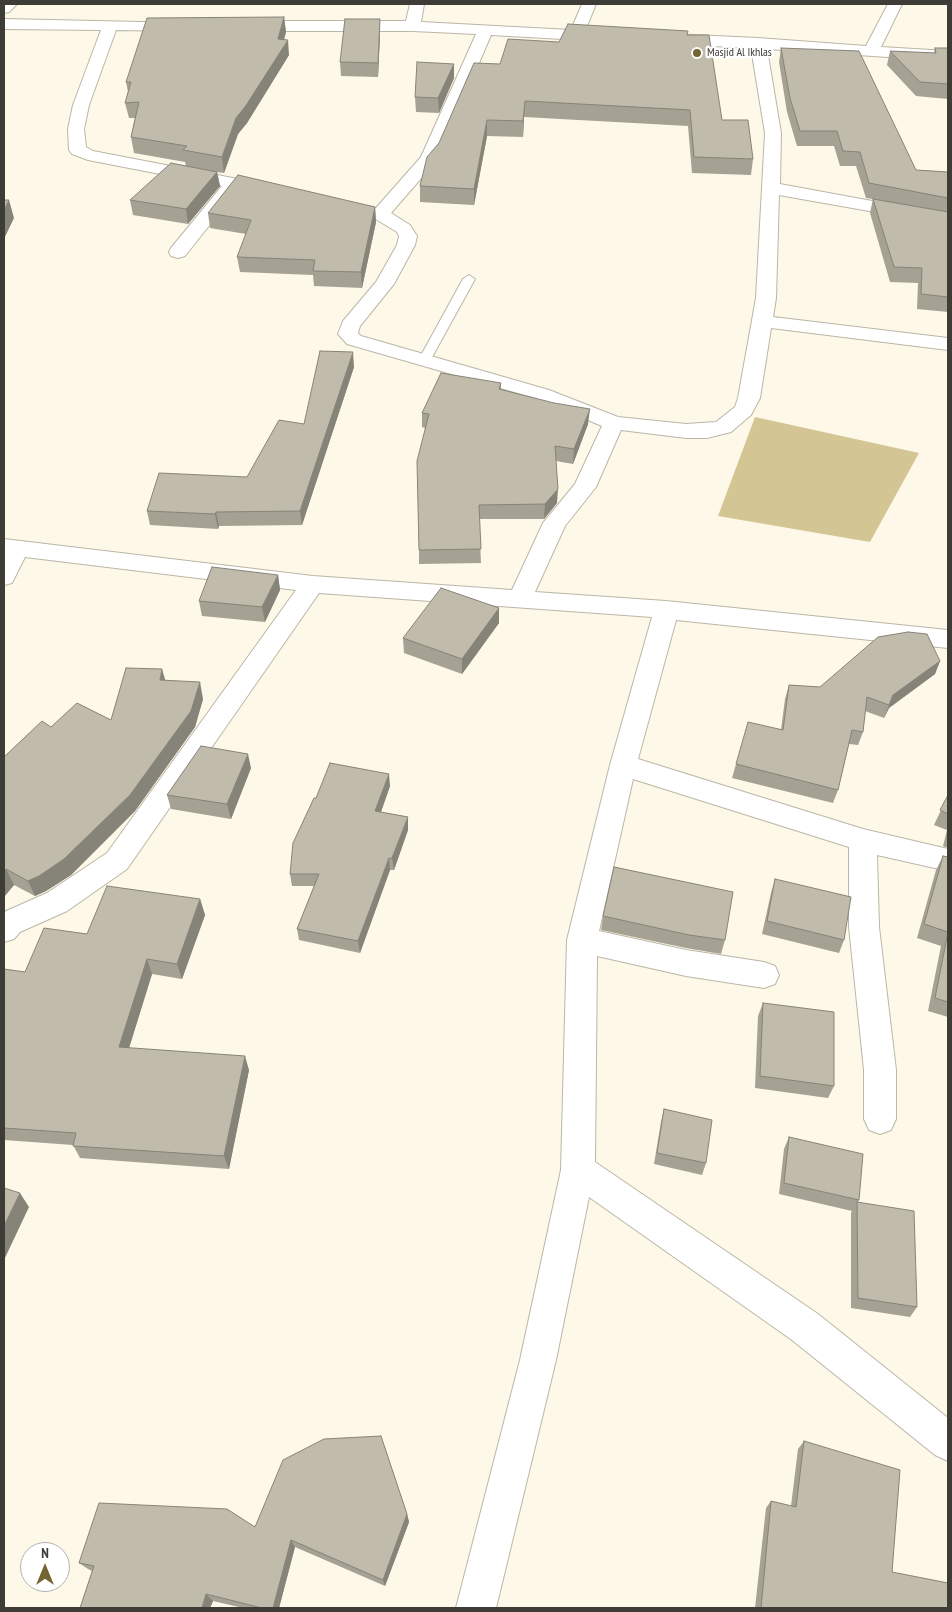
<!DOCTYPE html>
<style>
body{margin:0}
#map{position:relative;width:952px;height:1612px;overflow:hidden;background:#fdf8e7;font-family:"PT Sans Narrow",sans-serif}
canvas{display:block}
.frame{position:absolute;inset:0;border:5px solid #3e3c36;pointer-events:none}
.north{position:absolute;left:20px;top:1542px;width:50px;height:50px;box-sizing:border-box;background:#fff;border:1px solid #b2b1af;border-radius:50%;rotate:0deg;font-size:14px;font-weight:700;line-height:20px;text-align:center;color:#3e3c36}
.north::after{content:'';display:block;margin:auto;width:18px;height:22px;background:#756533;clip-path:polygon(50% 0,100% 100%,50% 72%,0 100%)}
</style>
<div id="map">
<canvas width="952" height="1612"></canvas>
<div class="frame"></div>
<div class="north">N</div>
</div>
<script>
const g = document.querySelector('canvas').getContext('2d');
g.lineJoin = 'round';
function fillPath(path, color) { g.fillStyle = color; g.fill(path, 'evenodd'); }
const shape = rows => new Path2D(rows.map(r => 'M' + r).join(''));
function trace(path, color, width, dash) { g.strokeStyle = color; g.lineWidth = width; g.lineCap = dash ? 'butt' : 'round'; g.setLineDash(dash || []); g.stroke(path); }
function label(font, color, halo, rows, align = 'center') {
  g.font = font + ' "PT Sans Narrow",sans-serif'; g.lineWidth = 4.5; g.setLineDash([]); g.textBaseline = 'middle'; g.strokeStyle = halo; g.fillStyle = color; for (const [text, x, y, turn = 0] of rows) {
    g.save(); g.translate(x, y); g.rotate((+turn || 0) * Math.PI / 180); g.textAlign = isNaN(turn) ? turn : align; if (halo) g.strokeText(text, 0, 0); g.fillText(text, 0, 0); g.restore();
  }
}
fillPath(shape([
 [755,417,919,453,870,542,718,516]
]), '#d4c595');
const service = shape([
 [469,275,475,279,431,359,430,362,420,362,419,359,463,279,469,275]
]);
const minor = shape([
 [410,4,424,4,421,22,571,30,582,4,596,4,585,31,604,33,607,36,604,39,599,41,491,35,438,159,391,213,410,225,417,236,415,245,394,284,360,326,358,333,361,336,549,390,618,417,686,424,716,422,735,407,738,398,756,298,765,133,751,48,672,44,667,42,664,39,667,36,672,34,758,38,866,46,888,4,902,4,881,47,948,51,948,61,767,49,781,133,780,184,948,215,948,225,779,195,776,298,773,317,948,338,948,350,771,328,760,398,751,415,731,432,707,438,686,438,621,430,596,487,565,526,535,592,666,601,948,630,948,648,676,620,638,759,863,829,948,849,948,871,877,855,879,927,896,1070,896,1119,891,1130,880,1134,869,1130,864,1119,864,1070,849,927,849,847,633,779,599,931,686,950,764,962,775,966,779,975,775,984,764,988,686,976,597,956,595,1162,818,1314,948,1418,948,1461,935,1455,792,1340,589,1197,556,1360,496,1608,456,1608,520,1360,561,1170,567,940,610,765,652,617,319,593,127,869,67,911,20,932,14,939,4,942,4,912,47,893,107,853,296,590,25,557,12,583,4,585,4,539,313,576,512,590,543,523,575,484,602,426,535,398,347,344,338,334,343,321,376,282,397,245,399,236,397,232,374,218,334,210,331,206,334,202,340,201,376,208,421,157,476,34,413,31,248,31,243,29,240,26,243,23,248,21,406,21,410,4],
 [4,19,187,23,190,26,187,29,182,31,116,30,89,105,84,129,86,147,93,151,269,185,275,186,278,190,275,194,269,195,238,189,185,256,178,258,171,256,169,252,171,248,222,186,88,160,72,154,69,150,68,129,73,105,101,30,4,29,4,19]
]);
const secondary = shape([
 [4,4,17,4,9,12,4,13,4,4]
]);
trace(service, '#bbb6a7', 2);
trace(minor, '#bbb6a7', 2);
trace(secondary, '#bbb6a7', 2);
fillPath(service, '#fff');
fillPath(minor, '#fff');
fillPath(secondary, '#fff');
fillPath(shape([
 [284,17,286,32,284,40,289,55,247,123,238,134,224,173,217,172,220,186,188,224,133,215,130,200,186,166,185,162,134,153,131,137,135,118,129,118,125,103,128,92,126,82],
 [380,33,378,77,341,76,340,62],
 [687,35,722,120,753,159,751,175,692,173,688,126,524,117,523,137,487,136,474,205,420,202,420,186,439,143,500,64,559,42],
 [781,48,916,170,948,172,948,312,917,309,918,283,890,282,870,213,873,199,866,198,856,166,840,166,834,146,797,146,787,112,779,62],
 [935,48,948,48,948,99,916,96,887,65,890,51,934,53],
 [454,64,454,78,439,113,416,112,415,97],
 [375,207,376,222,362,288,314,286,313,275,240,272,237,257,246,234,210,228,208,213],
 [354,367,302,525,219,526,218,529,150,525,147,511,247,477,304,424],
 [501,383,501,389,588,424,573,464,556,461,557,503,544,519,479,519,481,563,419,564,419,550,425,428,422,427,422,413],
 [278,575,280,590,265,622,202,616,199,601],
 [499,623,462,674,404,653,403,638],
 [940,661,935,674,889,708,884,718,865,711,863,732,858,745,849,744,838,790,833,803,732,778,736,764,781,730,785,699,789,685,820,687],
 [165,680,203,699,195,727,135,811,71,875,46,891,35,896,14,885,4,897,4,757,51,727,111,720],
 [251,768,231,819,171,809,167,795],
 [390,786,381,812,408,817,408,830,394,870,390,870,360,953,299,940,297,929,314,886,292,886,290,874,316,798],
 [948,795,948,848,943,846,947,830,934,825],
 [943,856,948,857,948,1017,928,1011,941,946,917,938,936,870],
 [775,879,844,940,839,953,762,934,771,893],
 [200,899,205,915,182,979,152,974,129,1048,249,1070,229,1169,80,1158,73,1145,4,1140,4,969,25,972,87,934],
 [603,916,725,940,721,954,686,948,601,930],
 [763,1003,834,1086,828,1098,755,1088,758,1016],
 [664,1109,706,1163,702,1175,654,1164,661,1122],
 [789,1137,859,1200,858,1202,917,1307,910,1317,851,1308,851,1213,852,1211,779,1194,784,1149],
 [804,1441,892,1572,948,1608,755,1608,766,1508,771,1501,791,1506,798,1449],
 [407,1514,409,1522,385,1586,295,1547,279,1608,243,1608,213,1601,210,1608,80,1608,92,1571,88,1569,79,1563,255,1527]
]), '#a5a193');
fillPath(shape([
 [284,17,286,32,281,50,288,40,289,55,247,123,238,134,224,173,222,157,236,118,278,39],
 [380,19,380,33,378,77,378,63],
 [454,64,454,78,439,113,438,98],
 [525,101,524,117,523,137,523,121],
 [487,120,487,136,474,205,474,189],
 [217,172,220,186,188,224,186,209],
 [9,200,14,218,4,239,4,210],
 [375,207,376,222,362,288,361,272],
 [353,352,354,367,302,525,300,511],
 [590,409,588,424,573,464,574,449],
 [558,489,557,503,544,519,545,504],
 [216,512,219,526,218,529,215,514],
 [278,575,280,590,265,622,262,607],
 [499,608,499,623,462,674,462,659],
 [940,661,935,674,889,708,884,718,893,695],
 [162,669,167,686,160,680],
 [200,682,203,699,195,727,135,811,71,875,46,891,35,896,28,881],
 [248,754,251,768,231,819,227,804],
 [389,774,390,786,377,823,375,811],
 [408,817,408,830,394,870,392,858],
 [389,858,390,870,360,953,358,941],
 [6,869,14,885,4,897,4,872],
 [200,899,205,915,182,979,177,964],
 [147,959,152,974,125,1061,119,1047],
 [245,1056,249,1070,229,1169,224,1156],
 [20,1193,29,1207,4,1260,4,1226],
 [407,1514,409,1522,385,1586,383,1580],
 [291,1540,295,1547,279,1608,273,1608],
 [206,1594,213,1601,210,1608,202,1608]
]), '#868378');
const building = shape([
 [284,17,278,39,288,40,245,107,236,118,222,157,183,150,187,146,131,137,139,102,125,103,131,82,126,82,147,18,284,17],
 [345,19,380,19,378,63,340,62,345,19],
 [568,24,688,31,687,35,709,35,722,120,748,120,753,159,694,157,690,110,525,101,523,121,487,120,474,189,420,186,427,157,439,143,474,63,500,64,508,39,559,42,568,24],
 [781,48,859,51,916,170,948,172,948,198,869,183,860,152,843,151,837,131,800,131,790,98,781,48],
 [935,48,948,48,948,84,920,82,890,51,936,53,935,48],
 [417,62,454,64,438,98,415,97,417,62],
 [171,163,217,172,186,209,130,200,171,163],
 [238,175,375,207,361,272,313,271,315,260,237,257,251,220,208,213,238,175],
 [873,199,948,212,948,297,921,294,922,268,894,267,873,199],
 [4,200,9,200,4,210,4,200],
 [320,351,353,352,300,511,216,512,215,514,147,511,159,473,247,477,279,420,304,424,320,351],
 [441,373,501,383,499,389,554,403,590,409,574,449,555,446,558,489,545,504,479,505,481,549,419,550,417,461,429,414,422,413,441,373],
 [212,567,278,575,262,607,199,601,212,567],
 [441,588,499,608,462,659,403,638,441,588],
 [908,632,927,634,940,661,893,695,889,705,867,697,863,732,852,730,838,790,736,764,748,722,783,730,789,685,820,687,878,637,908,632],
 [126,668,162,669,160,680,200,682,191,711,130,795,64,859,39,876,28,881,6,869,4,872,4,757,42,721,51,727,77,703,111,720,126,668],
 [201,746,248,754,227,804,167,795,201,746],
 [330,763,389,774,375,811,408,817,392,858,389,858,358,941,297,929,319,874,290,874,293,843,314,798,316,798,330,763],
 [948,795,948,814,940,810,948,795],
 [943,856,948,857,948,1002,935,998,948,932,924,924,943,856],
 [614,867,733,892,725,940,689,935,603,916,614,867],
 [775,879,851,897,844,940,767,921,775,879],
 [107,886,200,899,177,964,147,959,119,1047,245,1056,224,1156,73,1146,76,1133,4,1128,4,969,25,972,44,928,87,934,107,886],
 [763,1003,834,1012,834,1086,760,1076,763,1003],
 [664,1109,712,1120,706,1163,657,1153,664,1109],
 [789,1137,863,1154,859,1200,784,1183,789,1137],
 [4,1188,20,1193,4,1226,4,1188],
 [857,1202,914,1211,917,1307,858,1298,857,1202],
 [381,1436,407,1514,383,1580,291,1540,273,1608,262,1608,206,1594,202,1608,80,1608,94,1566,79,1563,99,1503,227,1509,255,1527,283,1460,324,1439,381,1436],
 [804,1441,900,1470,892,1572,948,1583,948,1608,761,1608,771,1501,796,1507,804,1441]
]);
fillPath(building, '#c0bbab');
trace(building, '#868378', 1);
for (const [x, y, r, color] of [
 [697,53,5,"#756533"]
]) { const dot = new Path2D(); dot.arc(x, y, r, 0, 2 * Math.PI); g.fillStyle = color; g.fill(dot); trace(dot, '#fff', 2); }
label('12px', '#3e3c36', '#fff', [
 ["Masjid Al Ikhlas",707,53]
], 'left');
</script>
